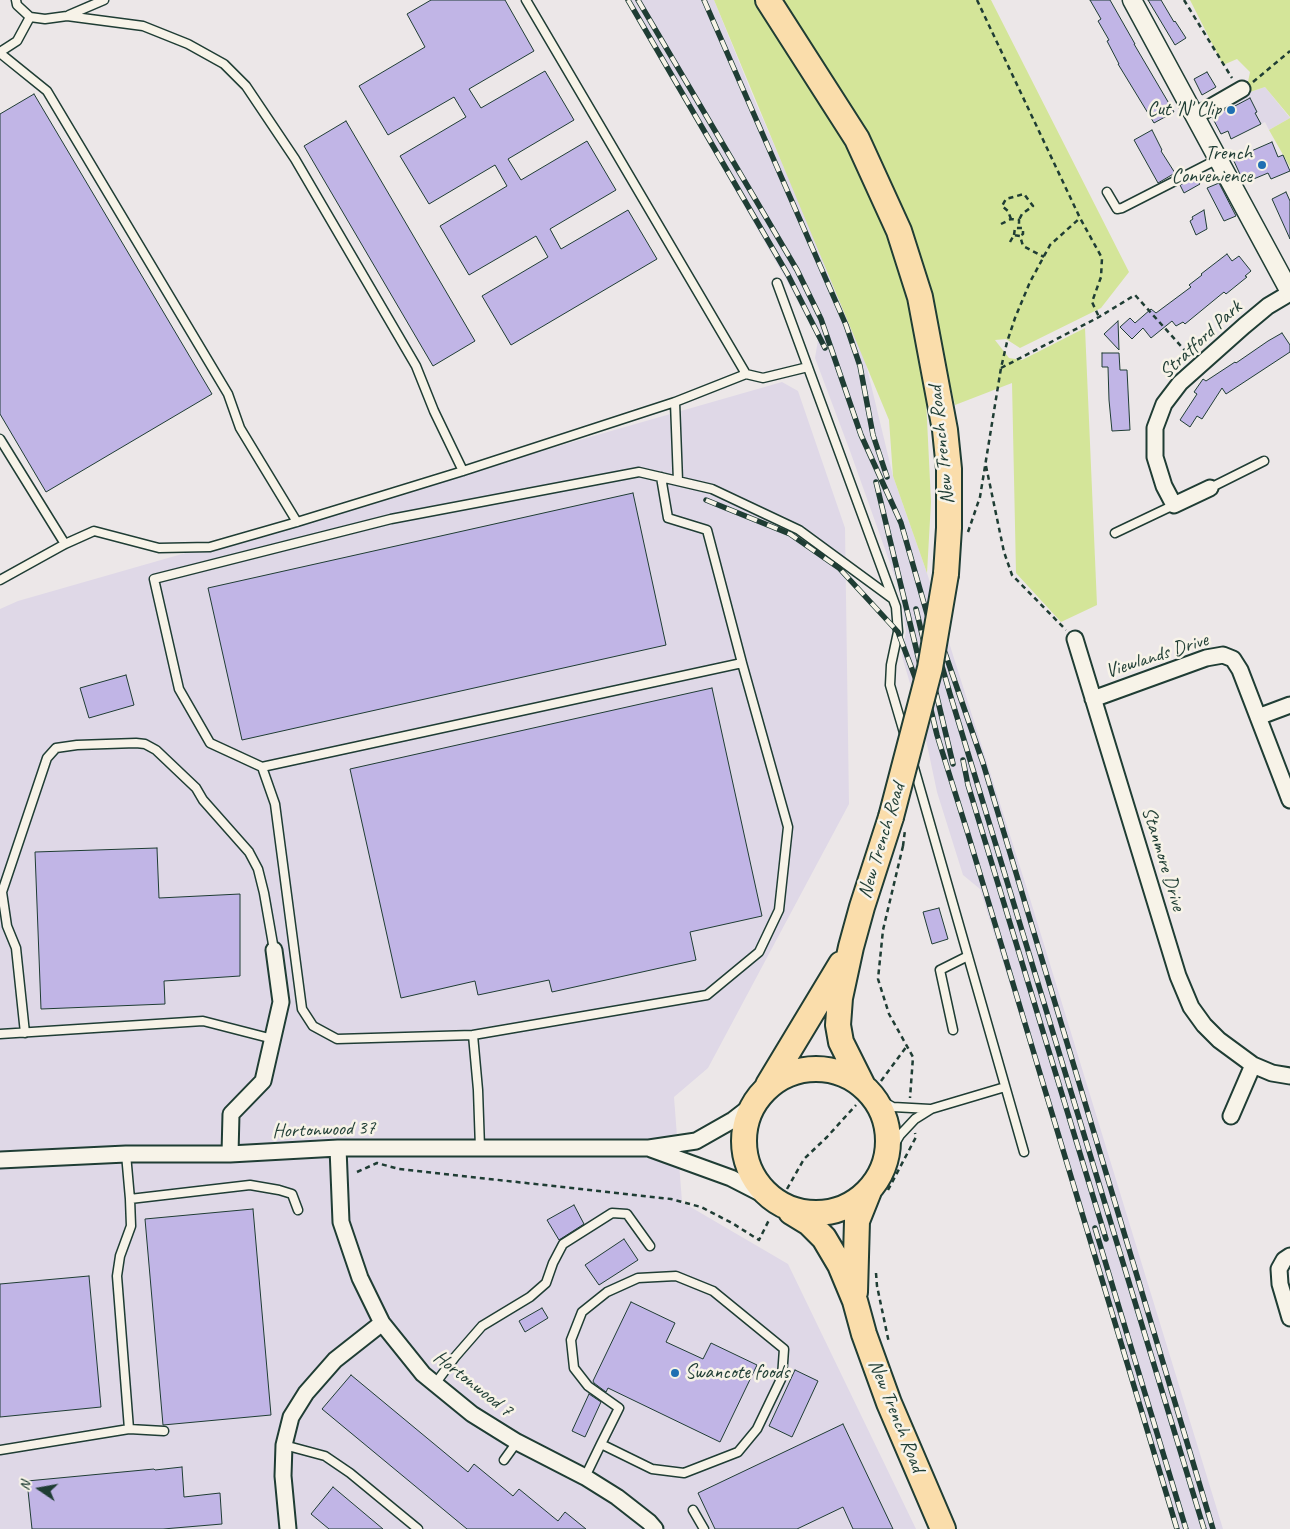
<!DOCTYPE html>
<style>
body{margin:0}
#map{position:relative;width:1290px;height:1529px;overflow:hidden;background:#ece7e8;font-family:Caveat,sans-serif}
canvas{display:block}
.north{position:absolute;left:15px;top:1464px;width:50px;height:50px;-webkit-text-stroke:4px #f7f3e8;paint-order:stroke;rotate:282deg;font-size:14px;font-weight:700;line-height:20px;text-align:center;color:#1f3d34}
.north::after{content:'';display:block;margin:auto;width:18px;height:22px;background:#1f3d34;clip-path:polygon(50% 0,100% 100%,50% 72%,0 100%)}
</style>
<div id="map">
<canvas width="1290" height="1529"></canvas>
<div class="north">N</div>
</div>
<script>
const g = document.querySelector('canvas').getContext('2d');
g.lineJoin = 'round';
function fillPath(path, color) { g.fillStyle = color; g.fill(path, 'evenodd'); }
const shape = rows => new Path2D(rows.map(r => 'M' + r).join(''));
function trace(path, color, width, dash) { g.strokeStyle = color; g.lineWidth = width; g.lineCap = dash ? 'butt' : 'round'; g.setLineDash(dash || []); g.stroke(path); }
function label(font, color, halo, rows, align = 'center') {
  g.font = font + ' Caveat,sans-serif'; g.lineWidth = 5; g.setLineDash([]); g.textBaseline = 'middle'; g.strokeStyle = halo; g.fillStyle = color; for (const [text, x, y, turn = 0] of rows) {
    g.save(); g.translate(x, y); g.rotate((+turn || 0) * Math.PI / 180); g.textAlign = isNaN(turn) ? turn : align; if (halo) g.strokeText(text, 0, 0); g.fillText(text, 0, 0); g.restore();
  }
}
fillPath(shape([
 [626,0,714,0,754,99,844,304,866,364,893,476,927,573,1027,889,1223,1529,1175,1529,1037,1071,980,889,963,875,937,792,925,735,902,656,906,631,903,610,897,583,850,451,815,358,818,340,787,281],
 [1265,87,1290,118,1269,130,1265,122,1257,126,1250,112,1234,128,1221,134,1211,115,1232,105,1250,92],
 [782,382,798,391,845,528,849,804,708,1068,674,1097,682,1202,788,1264,916,1529,0,1529,0,609,18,601]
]), '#dfd8e7');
fillPath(shape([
 [714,0,756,0,810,85,855,162,885,223,908,290,926,399,931,502,927,573,893,476,889,420],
 [781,0,991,0,1129,272,1101,308,1020,348,1006,339,995,340,1009,358,1022,360,1085,328,1097,605,1061,622,1016,573,1012,383,955,405,925,277,902,207,829,72],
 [1190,0,1290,0,1290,117,1265,87,1250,92,1247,87,1250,72,1237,59,1223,65],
 [1290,118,1290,167,1269,130]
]), '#d4e599');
const building = shape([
 [431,0,505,0,534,51,469,89,481,108,545,71,574,120,508,159,521,180,587,141,616,190,550,229,561,249,628,210,657,259,511,345,482,296,548,257,536,236,469,275,440,226,507,186,495,165,429,204,400,156,466,117,454,97,388,135,359,86,425,47,407,14,431,0],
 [1090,0,1110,0,1135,44,1134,44,1174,112,1154,123,1118,64,1119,64,1107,41,1109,40,1098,21,1101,19,1090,0],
 [1148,0,1161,0,1174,22,1175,21,1186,38,1175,45,1148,0],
 [1207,72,1216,87,1202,95,1194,79,1207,72],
 [34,94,212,394,46,492,0,414,0,114,34,94],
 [1250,98,1257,112,1255,113,1261,124,1231,139,1228,131,1221,134,1212,117,1232,106,1233,107,1250,98],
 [346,121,475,341,433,366,304,146,346,121],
 [1152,130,1162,150,1161,151,1175,173,1158,183,1134,140,1152,130],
 [1272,142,1278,157,1283,155,1290,171,1271,179,1268,173,1244,183,1233,159,1272,142],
 [1196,177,1200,184,1184,193,1180,185,1196,177],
 [1219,183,1236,216,1224,221,1207,188,1219,183],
 [1286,192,1290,201,1290,239,1272,199,1286,192],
 [1204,210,1207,229,1196,235,1190,221,1193,219,1192,217,1204,210],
 [1227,254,1232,261,1239,256,1251,271,1245,276,1247,277,1226,294,1224,292,1185,324,1183,322,1176,326,1172,321,1151,338,1143,328,1132,339,1120,327,1130,318,1135,323,1151,309,1156,313,1191,287,1189,285,1202,275,1201,274,1227,254],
 [1118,321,1119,350,1104,334,1118,321],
 [1282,333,1290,345,1290,352,1226,394,1222,388,1202,419,1197,416,1190,427,1180,420,1197,394,1194,392,1203,379,1206,381,1235,362,1236,363,1268,341,1282,333],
 [1102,353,1119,353,1120,370,1127,370,1130,430,1112,431,1109,400,1108,367,1102,367,1102,353],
 [633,493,666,645,242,740,208,588,633,493],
 [126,675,134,705,89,718,80,688,126,675],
 [712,688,762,916,690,932,696,960,552,992,549,980,478,995,475,981,401,998,350,769,712,688],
 [157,848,159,898,240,894,240,976,164,981,165,1004,41,1009,35,852,157,848],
 [939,908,948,939,932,944,923,912,939,908],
 [574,1205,584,1224,559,1240,547,1220,574,1205],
 [253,1209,271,1415,163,1425,145,1219,253,1209],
 [624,1239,638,1260,599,1285,585,1265,624,1239],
 [89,1276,101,1407,0,1417,0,1284,89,1276],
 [631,1302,675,1323,666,1342,703,1359,711,1343,757,1365,720,1442,608,1388,606,1392,594,1383,593,1381,631,1302],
 [542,1308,548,1318,525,1332,519,1321,542,1308],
 [795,1370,818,1381,792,1437,769,1426,795,1370],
 [351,1375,468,1472,474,1464,513,1496,519,1489,558,1521,565,1512,586,1529,467,1529,322,1409,351,1375],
 [589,1394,601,1402,585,1437,572,1431,589,1394],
 [843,1424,893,1529,853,1529,843,1507,797,1529,715,1529,698,1493,843,1424],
 [182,1467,184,1497,220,1493,222,1524,163,1529,32,1529,27,1481,154,1469,155,1470,182,1467],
 [333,1487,383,1529,329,1529,311,1514,333,1487]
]);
fillPath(building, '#c1b5e6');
trace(building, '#1f3d34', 1);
const service = shape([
 [16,0,17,5,30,17,45,19,67,16,143,26,188,44,224,64,246,86,295,159,416,366,434,411,463,471],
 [526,0,746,374],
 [69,15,104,0],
 [0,52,17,41,30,17],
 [0,53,47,91,228,394,240,428,297,522],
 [1107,192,1117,209,1122,208,1218,159],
 [777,283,896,607,898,632,891,665,890,685,905,736],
 [675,402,678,481],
 [0,439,65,544],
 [661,477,668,518,707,530,742,663],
 [1210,488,1264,461],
 [1115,533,1174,505],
 [0,580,65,544,94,531,159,548,210,547,297,522,463,471,675,402,746,374,763,378,808,367],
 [913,764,1024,1152],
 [262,767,210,743,179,689,154,579,391,519,639,472,712,489,799,530,893,599],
 [953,1030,940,970,968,956],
 [25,1033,16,948,7,926,2,892,47,758,56,748,77,745,136,743,145,744,156,750,196,788,203,800,249,852,258,869,264,893,274,950],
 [0,1034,203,1021,273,1039],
 [473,1035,337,1039,313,1026,302,1009,275,804,262,767,742,663,788,827,779,910,759,952,707,995,473,1035,478,1090,480,1148],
 [873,1096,893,1107,930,1109],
 [126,1154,130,1199,131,1226,120,1256,117,1276,129,1429,164,1431],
 [887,1157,900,1135,915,1119,931,1109,1005,1087],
 [130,1199,250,1185,279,1190,292,1194,298,1210],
 [435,1384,455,1357,482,1326,530,1297,546,1283,553,1263,563,1244,612,1213,627,1214,650,1246],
 [284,1445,325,1456,350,1473,418,1529],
 [0,1450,129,1429],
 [504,1460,517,1442],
 [585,1477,601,1444,619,1408,588,1386,574,1368,571,1340,582,1312,607,1292,638,1278,676,1276,713,1291,784,1349,782,1377,757,1429,738,1452,684,1473,652,1469,601,1444],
 [693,1510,704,1529]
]);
const minor = shape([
 [1195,116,1242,89],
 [1210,488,1174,505,1164,486,1155,457,1155,428,1164,404,1180,383,1244,326,1268,306,1290,293],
 [1075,639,1178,976,1191,1007,1204,1025,1219,1040,1253,1065,1272,1073,1290,1076],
 [1093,699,1206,658,1223,655,1233,659,1240,670,1290,800],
 [1258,717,1290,705],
 [1231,1116,1253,1065],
 [338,1148,341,1222,360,1278,382,1323,423,1374,472,1414,517,1442,585,1477,617,1497,649,1522,655,1529],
 [651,1149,731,1178,770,1198],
 [230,1154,231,1114,263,1081,281,1002,274,950],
 [0,1160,126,1154,230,1154,338,1148,649,1148,696,1141,733,1120,755,1103],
 [1290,1256,1284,1260,1279,1269,1280,1284,1290,1318],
 [288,1529,283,1476,284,1445,291,1417,306,1393,335,1360,382,1323]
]);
const tertiary = shape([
 [1132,0,1290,292]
]);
const trunk = shape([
 [768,0,857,139,899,231,920,297,945,430,949,469,949,528,946,574],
 '744 1141a72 72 0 1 1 144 0a72 72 0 1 1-144 0Z',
 [768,1085,841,964],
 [863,1086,841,1042,838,1025,840,998,851,947,862,907,891,817],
 [791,1212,809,1223,824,1238,840,1265,855,1301,864,1334,889,1403,943,1529],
 [855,1292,857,1221,869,1191]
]);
trace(service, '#1f3d34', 11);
trace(minor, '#1f3d34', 19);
trace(tertiary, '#1f3d34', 21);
trace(trunk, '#1f3d34', 28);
trace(shape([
 [977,0,1080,218,1102,258,1101,277,1092,302,1099,317],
 [1184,0,1232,78],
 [1253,82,1290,51],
 [1011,219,1008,211,1002,206,1006,199,1024,194,1033,206,1022,214,1019,220],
 [1001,224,1011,219,1019,220,1019,228],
 [1014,235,1015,228,1023,228,1023,234,1020,236],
 [1010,242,1014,235,1020,236,1023,246,1044,257],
 [1001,368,1099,317,1135,295,1189,355],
 [986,466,1004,552,1012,575,1066,630],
 [968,532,980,497,1001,368,1007,342,1015,318,1030,282,1050,245,1080,218],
 [903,846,883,930,878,979,889,1014,913,1057,910,1098],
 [881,1081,907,1046],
 [357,1172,377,1163,399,1169,671,1199,701,1207,732,1223,759,1240,769,1220],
 [787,1189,804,1159,827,1137,856,1105],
 [888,1190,916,1137,915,1133],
 [876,1273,877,1286,889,1343]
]), '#1f3d34', 2.5, [5, 4]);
trace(service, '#f7f3e8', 8);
trace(minor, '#f7f3e8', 15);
trace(tertiary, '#f7f3e8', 18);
trace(trunk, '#faddab', 24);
const rail = shape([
 [628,0,788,275,825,348],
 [638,0,797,270,821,319,861,435,901,523,950,694,1204,1529],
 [704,0,846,325,860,366,873,435,887,477],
 [876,482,937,735,968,834,1177,1529],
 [706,500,790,534,839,568,898,632,921,693],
 [916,609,953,764],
 [944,650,983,763,1213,1529],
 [963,760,968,785,1106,1239],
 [1095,1228,1186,1529]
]);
trace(rail, '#1f3d34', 5.5);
trace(rail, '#f7f3e8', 4, [11]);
const trunkBridge = shape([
 [891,817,930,668,946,574]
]);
trace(trunkBridge, '#1f3d34', 28, []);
trace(shape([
 [903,846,905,830]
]), '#1f3d34', 2.5, [5, 4]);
trace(trunkBridge, '#faddab', 24);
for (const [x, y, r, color] of [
 [1231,110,5,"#1f6fb2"],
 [1262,165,5,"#1f6fb2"],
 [675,1373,5,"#1f6fb2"]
]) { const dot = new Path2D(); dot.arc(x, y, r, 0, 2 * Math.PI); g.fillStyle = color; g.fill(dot); trace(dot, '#f7f3e8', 2); }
label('20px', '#1f3d34', '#f7f3e8', [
 ["Cut 'N' Clip",1221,110],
 ["Trench",1252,154],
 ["Convenience",1252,177],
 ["Swancote foods",685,1373,"left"]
], 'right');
label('20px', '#1f3d34', '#f7f3e8', [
 ["Stratford Park",1201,340,-43],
 ["New Trench Road",942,445,-96],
 ["Viewlands Drive",1157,656,-18],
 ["New Trench Road",882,841,-73],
 ["Stanmore Drive",1163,859,73],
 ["Hortonwood 37",324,1130,-2],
 ["Hortonwood 7",473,1384,38],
 ["New Trench Road",896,1416,68]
]);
</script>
